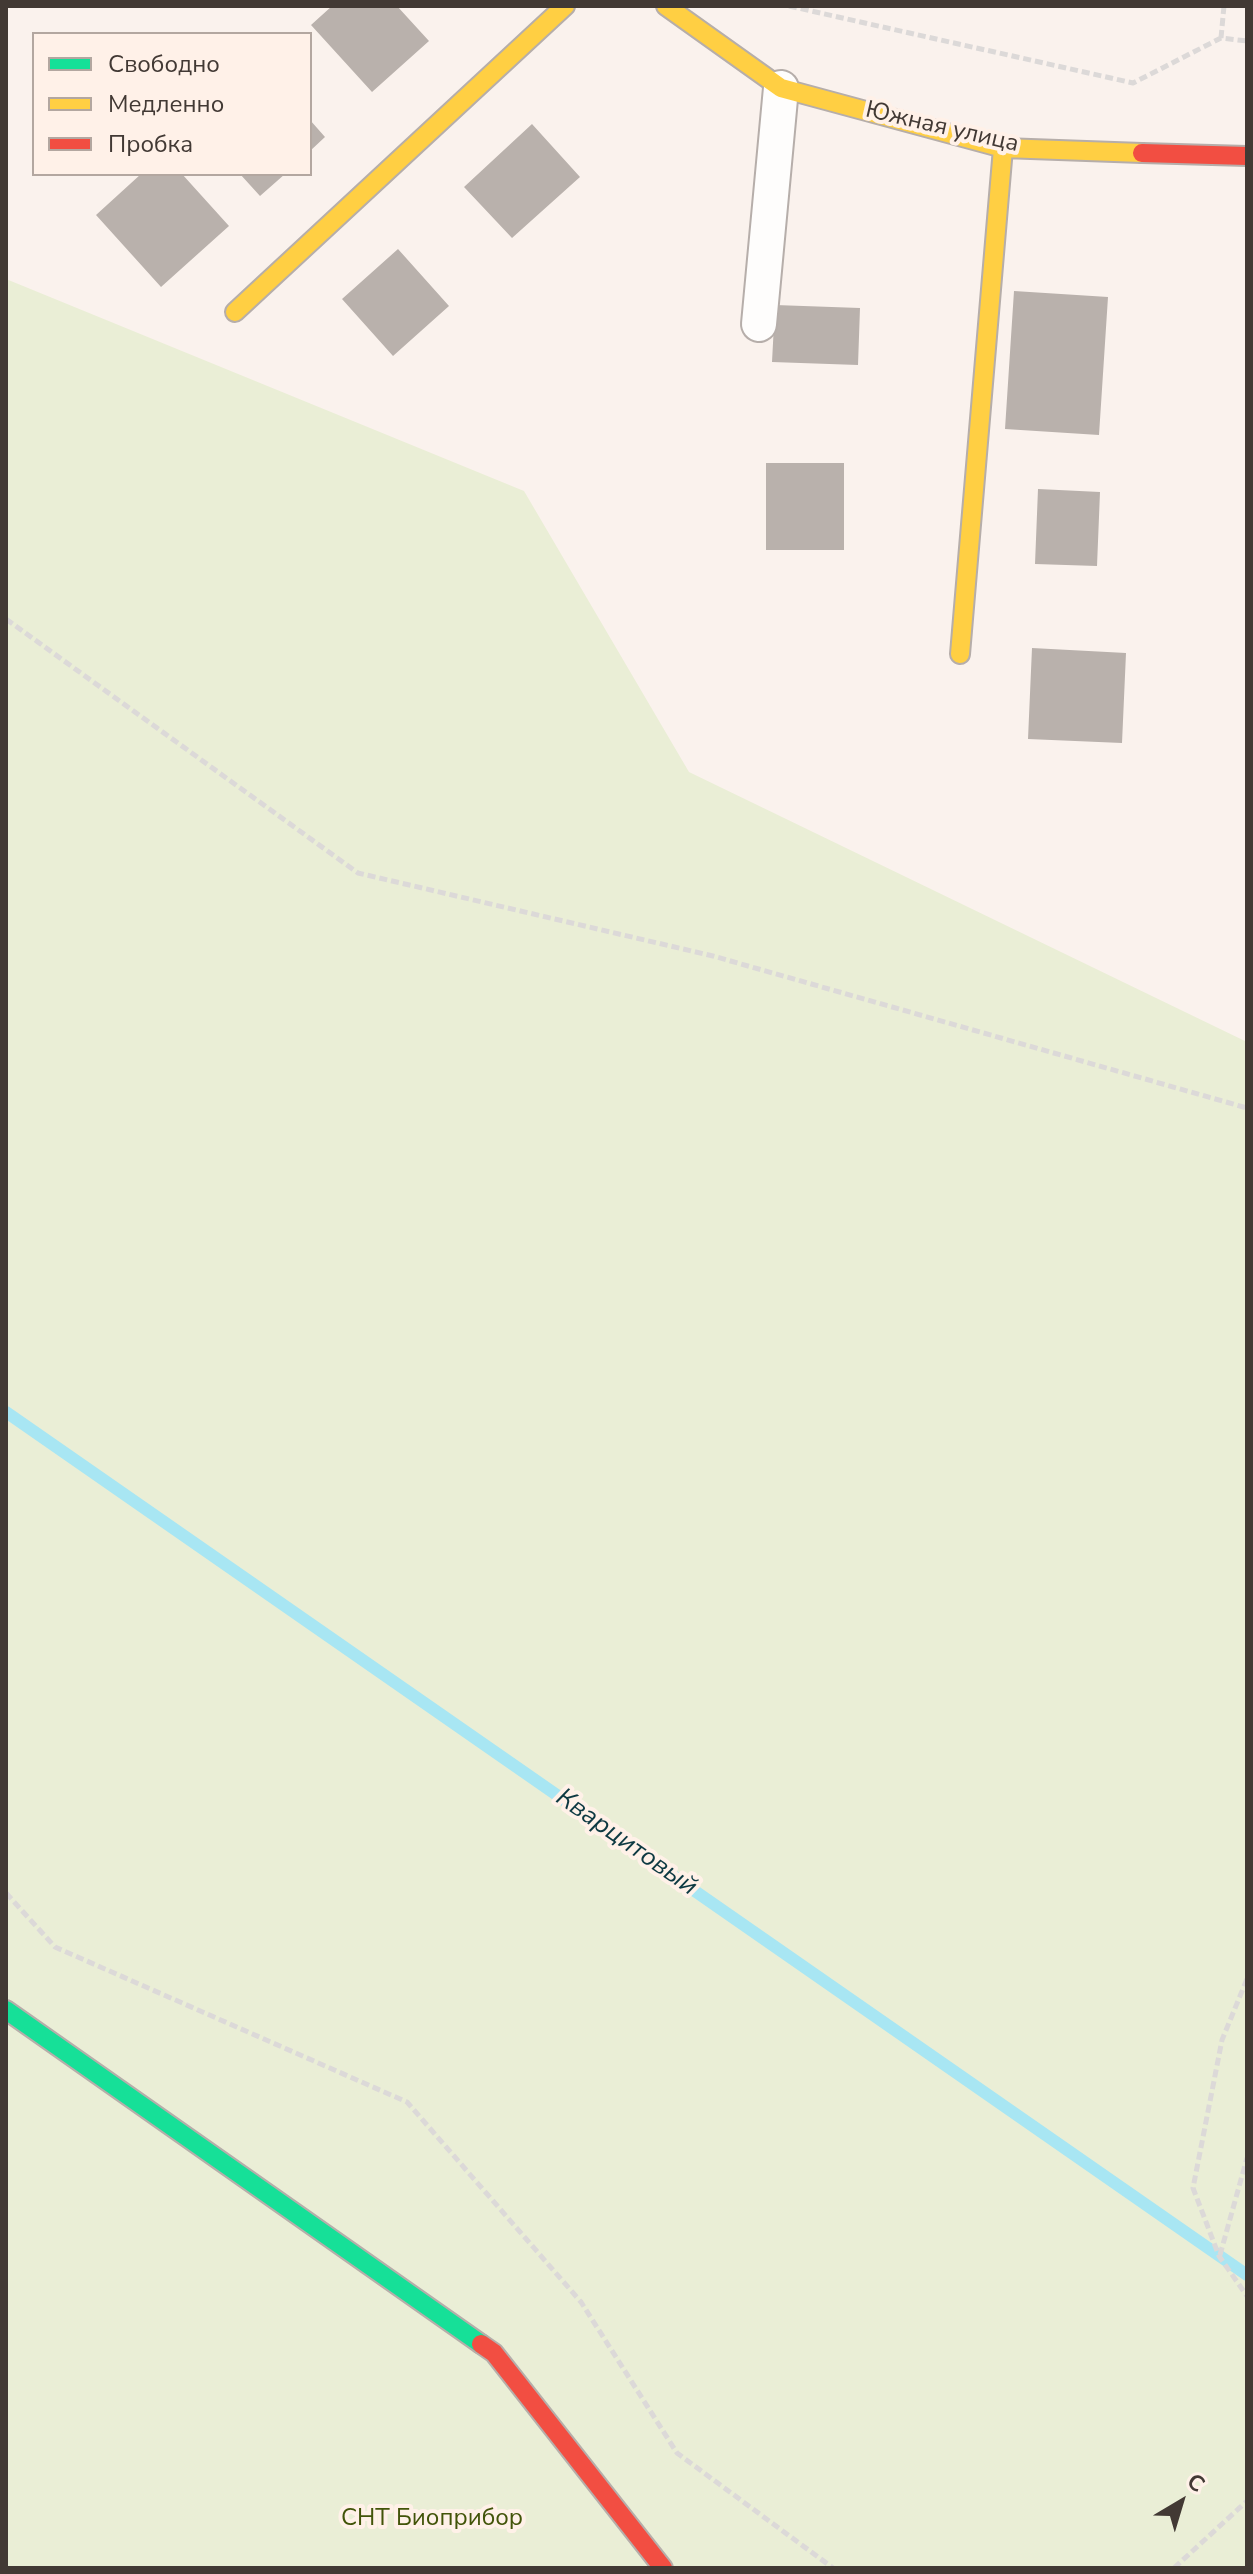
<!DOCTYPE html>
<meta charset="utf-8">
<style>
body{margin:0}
#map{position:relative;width:1253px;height:2574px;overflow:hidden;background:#faf2ed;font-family:"Nunito Sans",sans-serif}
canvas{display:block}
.frame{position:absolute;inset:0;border:8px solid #423934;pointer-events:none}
.legend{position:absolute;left:32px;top:32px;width:280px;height:144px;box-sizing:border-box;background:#fff1e8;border:2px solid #b3a7a0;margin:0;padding:10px 14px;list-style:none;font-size:24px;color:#423934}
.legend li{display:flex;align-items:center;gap:16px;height:40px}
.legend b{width:40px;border:2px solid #b3a7a0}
.north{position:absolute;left:1141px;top:2462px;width:80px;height:80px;-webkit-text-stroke:6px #fff1e8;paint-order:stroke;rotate:38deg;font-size:22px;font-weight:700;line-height:32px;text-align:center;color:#423934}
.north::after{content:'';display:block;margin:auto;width:28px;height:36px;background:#423934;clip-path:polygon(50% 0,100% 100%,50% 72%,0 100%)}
</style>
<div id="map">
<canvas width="1253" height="2574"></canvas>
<div class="frame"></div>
<ul class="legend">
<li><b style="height:10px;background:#16e098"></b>Свободно</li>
<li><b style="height:10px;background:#ffcf43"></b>Медленно</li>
<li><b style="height:10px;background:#f24e42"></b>Пробка</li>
</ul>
<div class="north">С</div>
</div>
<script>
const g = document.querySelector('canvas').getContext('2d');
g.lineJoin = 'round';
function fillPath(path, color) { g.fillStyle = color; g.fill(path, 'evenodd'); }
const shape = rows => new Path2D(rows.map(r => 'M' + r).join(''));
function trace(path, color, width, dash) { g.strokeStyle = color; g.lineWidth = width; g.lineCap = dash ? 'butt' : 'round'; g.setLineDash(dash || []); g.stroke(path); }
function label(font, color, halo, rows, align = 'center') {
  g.font = font + ' "Nunito Sans",sans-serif'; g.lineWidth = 8; g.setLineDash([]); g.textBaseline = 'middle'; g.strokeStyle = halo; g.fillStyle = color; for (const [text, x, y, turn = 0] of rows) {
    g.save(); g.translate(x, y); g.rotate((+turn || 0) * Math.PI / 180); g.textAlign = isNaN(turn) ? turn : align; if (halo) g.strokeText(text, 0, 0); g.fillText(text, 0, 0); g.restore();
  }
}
fillPath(shape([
 [6,279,524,491,689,772,1247,1042,1247,2568,6,2568]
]), '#eaeed6');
trace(shape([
 [6,1412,1247,2275]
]), '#a8e6f3', 12);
fillPath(shape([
 [332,6,397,6,429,41,372,92,311,25],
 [310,120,325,137,310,151],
 [532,124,580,177,512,238,464,187],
 [141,174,182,174,229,226,161,287,96,215],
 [240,174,285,174,260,196],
 [398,249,449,306,393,356,342,299],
 [1014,291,1108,297,1099,435,1005,429],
 [775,305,860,308,858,365,772,362],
 [766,463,844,463,844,550,766,550],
 [1038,489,1100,492,1097,566,1035,564],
 [1032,648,1126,653,1122,743,1028,739]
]), '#b9b1ac');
const street = shape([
 [759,324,781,88]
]);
const fast = shape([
 [6,2010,481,2344]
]);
const slow = shape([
 [666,6,781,88,1003,148,1142,153],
 [235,312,565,6],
 [960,654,1003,148]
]);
const jam = shape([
 [1142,153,1247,156],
 [481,2344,494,2353,663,2568]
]);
trace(street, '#b6aeaa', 38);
trace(fast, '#b6aeaa', 22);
trace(slow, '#b6aeaa', 22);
trace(jam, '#b6aeaa', 22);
trace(shape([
 [789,6,1133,83,1221,38,1247,41],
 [1221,38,1224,6],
 [6,619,358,873,713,956,1247,1108],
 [6,1893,55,1947,407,2102,581,2302,677,2453,833,2568],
 [1247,1979,1222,2040,1193,2188,1219,2256,1247,2296],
 [1220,2255,1247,2158],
 [1174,2568,1247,2501]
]), '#dcd9d8', 5, [8, 4]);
trace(street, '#fefdfc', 34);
trace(fast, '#16e098', 18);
trace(slow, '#ffcf43', 18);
trace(jam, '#f24e42', 18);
label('24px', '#423934', '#fff1e8', [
 ["Южная улица",942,128,13]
]);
label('24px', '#425409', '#fff1e8', [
 ["СНТ Биоприбор",432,2519]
]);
label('italic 26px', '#0d3942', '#fff1e8', [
 ["Кварцитовый",626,1843,35]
]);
</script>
